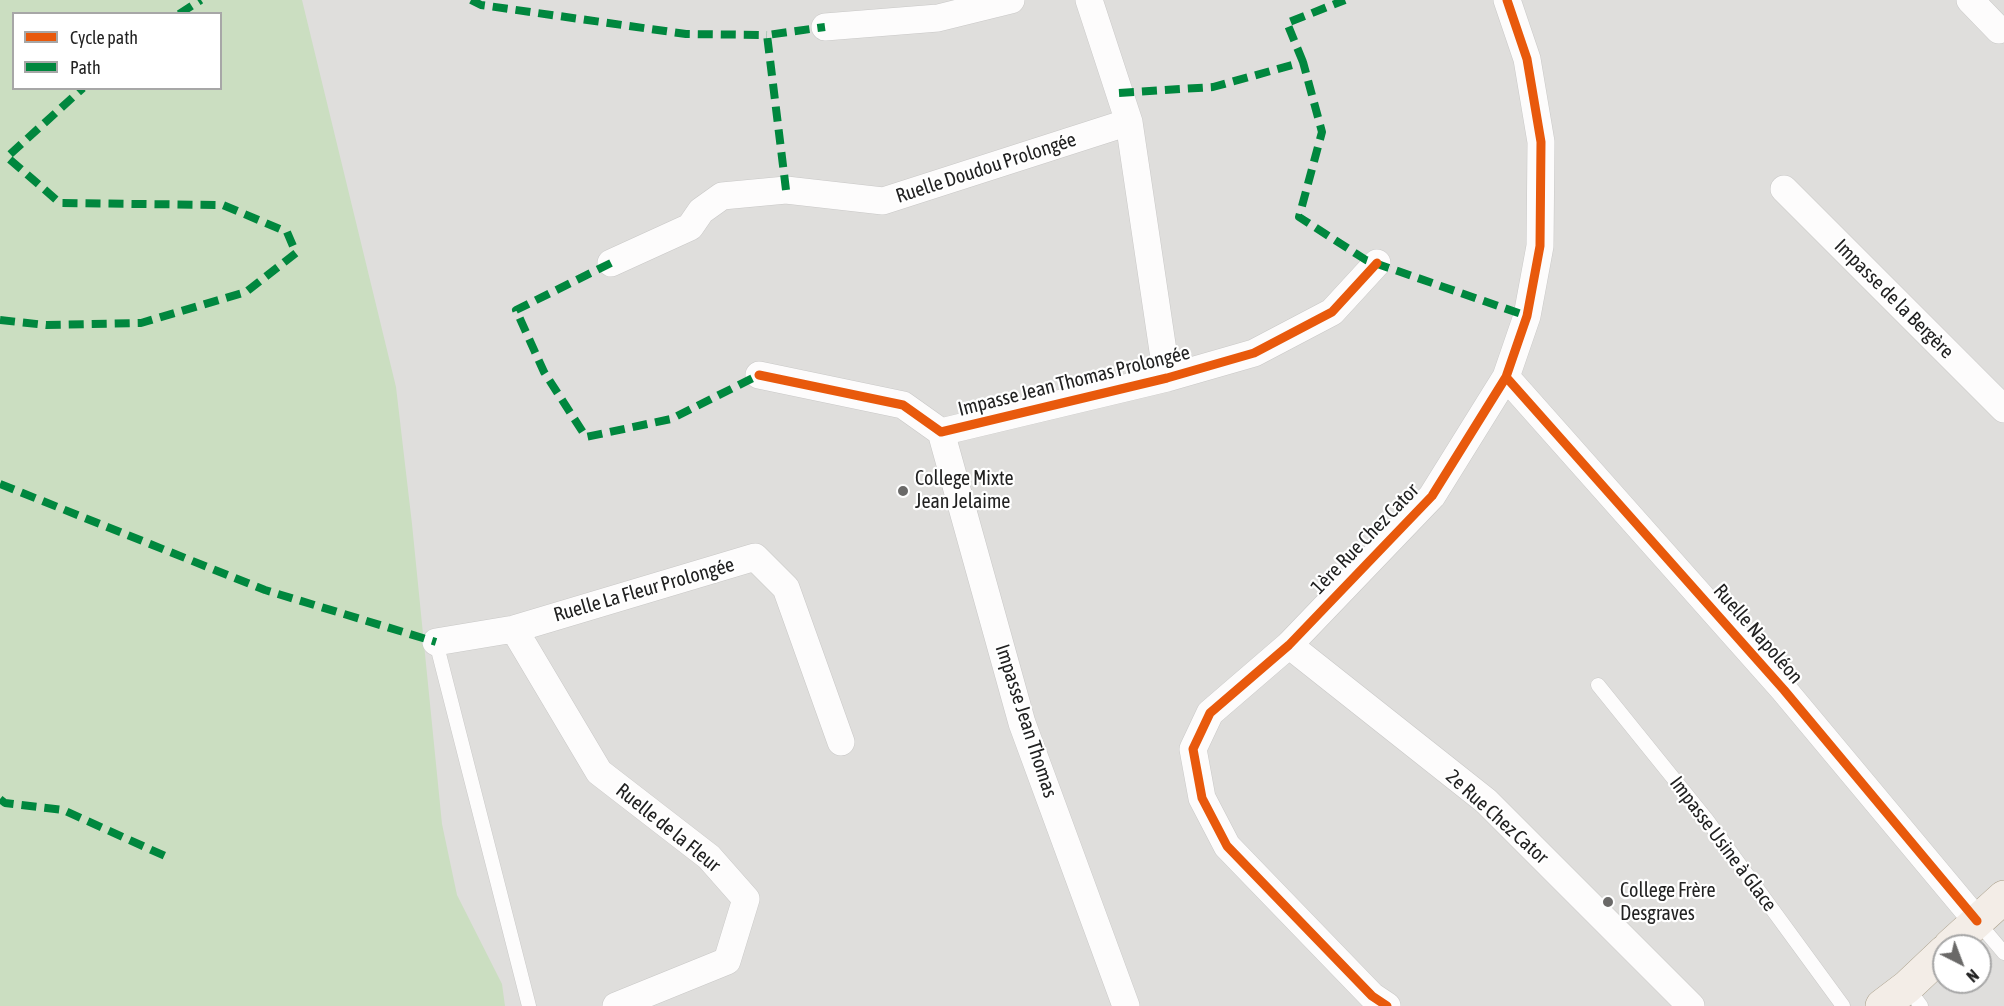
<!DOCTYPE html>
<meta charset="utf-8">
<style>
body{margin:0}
#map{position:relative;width:2004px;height:1006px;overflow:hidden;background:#f0eeeb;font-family:"Asap Condensed",sans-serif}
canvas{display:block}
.legend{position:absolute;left:12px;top:12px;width:210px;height:78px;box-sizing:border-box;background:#fff;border:2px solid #a7a7a7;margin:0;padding:8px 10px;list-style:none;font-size:18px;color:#222}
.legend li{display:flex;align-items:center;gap:12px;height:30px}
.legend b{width:30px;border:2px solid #a7a7a7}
.north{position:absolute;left:1932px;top:934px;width:60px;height:60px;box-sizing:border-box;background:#fff;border:2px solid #a7a7a7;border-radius:50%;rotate:138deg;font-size:16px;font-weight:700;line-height:24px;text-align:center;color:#222}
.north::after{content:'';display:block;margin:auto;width:21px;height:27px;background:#6a6968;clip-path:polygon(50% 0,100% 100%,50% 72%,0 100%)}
</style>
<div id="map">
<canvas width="2004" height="1006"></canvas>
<ul class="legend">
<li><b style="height:8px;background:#e8590c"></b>Cycle path</li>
<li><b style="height:8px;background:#00873e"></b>Path</li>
</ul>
<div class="north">N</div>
</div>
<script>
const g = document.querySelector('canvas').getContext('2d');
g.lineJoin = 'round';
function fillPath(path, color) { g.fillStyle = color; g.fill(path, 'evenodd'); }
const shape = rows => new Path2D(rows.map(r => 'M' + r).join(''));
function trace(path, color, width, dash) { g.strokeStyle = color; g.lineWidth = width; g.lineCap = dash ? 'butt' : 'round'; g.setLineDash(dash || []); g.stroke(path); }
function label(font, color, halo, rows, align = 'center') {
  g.font = font + ' "Asap Condensed",sans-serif'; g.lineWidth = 4.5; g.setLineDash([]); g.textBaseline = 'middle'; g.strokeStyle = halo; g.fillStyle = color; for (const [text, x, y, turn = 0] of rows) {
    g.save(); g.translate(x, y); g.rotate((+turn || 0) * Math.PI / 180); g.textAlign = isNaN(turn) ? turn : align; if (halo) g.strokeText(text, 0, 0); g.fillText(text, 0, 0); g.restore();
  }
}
fillPath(shape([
 [0,0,2004,0,2004,1006,0,1006],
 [14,14,220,14,220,88,14,88],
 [1944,946,1980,946,1980,982,1944,982]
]), '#dfdedc');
fillPath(shape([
 [0,0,302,0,396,387,412,524,442,824,457,895,502,984,505,1006,0,1006],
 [14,14,220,14,220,88,14,88]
]), '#cbdec1');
const lane = shape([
 [436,642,529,1006],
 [1598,685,1707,820,1843,1006],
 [1977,921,2004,953],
 [1907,987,1921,1006]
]);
const street = shape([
 [1089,0,1129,122,1167,378],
 [1970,0,1999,30],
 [825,27,938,18,1011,0],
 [1784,189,2004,409],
 [611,263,690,227,701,211,722,196,786,190,883,201,1129,122],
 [759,375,903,405,941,432,1167,378,1254,353,1332,312,1377,263],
 [1506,377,1784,690,1977,921],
 [941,432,1022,723,1126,1006],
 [514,629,599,772,709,857,746,899,727,961,616,1006],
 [436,642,514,629,755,557,786,588,841,742],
 [1289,645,1486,801,1691,1006],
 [1387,1006,1372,996,1227,846,1202,798,1193,749,1210,713,1289,645,1432,496,1506,377,1527,316,1540,246,1541,142,1527,59,1507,0]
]);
const primary = shape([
 [1950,946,2004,897],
 [1882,1006,1907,987,1944,952]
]);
trace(lane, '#c9c8c7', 15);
trace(street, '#c9c8c7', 28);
trace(primary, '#a79c86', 34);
trace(lane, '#fdfcfc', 14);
trace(street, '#fdfcfc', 27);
trace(primary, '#f3ede7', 33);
trace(shape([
 [471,0,481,5,686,34,767,35],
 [179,14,201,0],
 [1303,62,1287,23,1345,0],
 [1119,93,1213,87,1303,62,1322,132,1299,217,1366,260,1527,316],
 [786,190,767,35,825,27],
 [611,263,516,310,544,372,586,437,671,419,759,375],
 [0,320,46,325,141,323,246,292,296,253,287,232,223,205,60,203,7,157,83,88],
 [0,484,265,590,436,642],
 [0,799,5,803,63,810,165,856]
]), '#00873e', 8, [15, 8]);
trace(shape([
 [759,375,903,405,941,432,1167,378,1254,353,1332,312,1377,263],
 [1506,377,1784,690,1977,921],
 [1387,1006,1372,996,1227,846,1202,798,1193,749,1210,713,1289,645,1432,496,1506,377,1527,316,1540,246,1541,142,1527,59,1507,0]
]), '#e8590c', 9);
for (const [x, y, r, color] of [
 [903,491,6,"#6a6968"],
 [1608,902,6,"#6a6968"]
]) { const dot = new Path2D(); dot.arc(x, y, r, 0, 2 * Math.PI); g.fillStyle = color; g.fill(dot); trace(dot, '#fff', 2); }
label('20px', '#222', '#fff', [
 ["Ruelle Doudou Prolongée",986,168,-18],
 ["Impasse de la Bergère",1894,299,45],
 ["Impasse Jean Thomas Prolongée",1074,381,-14],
 ["1ère Rue Chez Cator",1365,539,-46],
 ["Ruelle La Fleur Prolongée",644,590,-16],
 ["Ruelle Napoléon",1758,634,49],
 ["Impasse Jean Thomas",1026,721,72],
 ["2e Rue Chez Cator",1497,817,42],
 ["Ruelle de la Fleur",668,828,39],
 ["Impasse Usine à Glace",1723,844,53]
]);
label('20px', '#222', '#fff', [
 ["College Mixte",915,479],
 ["Jean Jelaime",915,502],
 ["College Frère",1620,891],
 ["Desgraves",1620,914]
], 'left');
</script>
